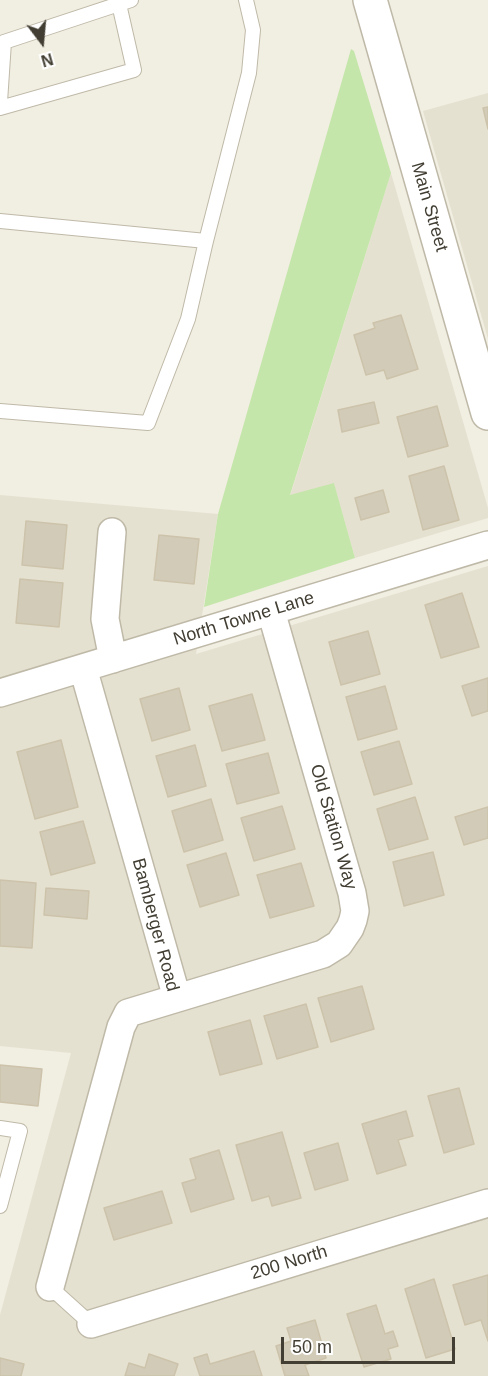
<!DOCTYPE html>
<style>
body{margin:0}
#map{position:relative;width:488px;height:1376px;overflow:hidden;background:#f1eee2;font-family:Helvetica,sans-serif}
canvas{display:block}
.north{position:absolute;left:12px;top:12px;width:60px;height:60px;-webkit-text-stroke:4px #fff;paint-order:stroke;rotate:164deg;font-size:16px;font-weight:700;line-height:24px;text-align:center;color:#423e33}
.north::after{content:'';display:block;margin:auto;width:21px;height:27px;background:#423e33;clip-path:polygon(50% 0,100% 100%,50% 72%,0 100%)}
.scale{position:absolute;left:281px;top:1337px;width:174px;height:27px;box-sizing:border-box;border:3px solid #423e33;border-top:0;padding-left:8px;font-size:18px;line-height:21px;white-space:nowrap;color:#423e33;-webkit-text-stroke:4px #fff;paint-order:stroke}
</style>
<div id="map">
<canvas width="488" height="1376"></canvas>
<div class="north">N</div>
<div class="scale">50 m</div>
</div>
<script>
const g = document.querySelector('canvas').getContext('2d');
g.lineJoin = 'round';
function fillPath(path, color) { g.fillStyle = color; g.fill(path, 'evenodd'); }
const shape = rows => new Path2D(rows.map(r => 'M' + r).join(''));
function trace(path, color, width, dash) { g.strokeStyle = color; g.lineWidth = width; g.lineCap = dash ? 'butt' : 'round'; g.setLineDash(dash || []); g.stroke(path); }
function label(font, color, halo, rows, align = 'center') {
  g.font = font + ' Helvetica,sans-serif'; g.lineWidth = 5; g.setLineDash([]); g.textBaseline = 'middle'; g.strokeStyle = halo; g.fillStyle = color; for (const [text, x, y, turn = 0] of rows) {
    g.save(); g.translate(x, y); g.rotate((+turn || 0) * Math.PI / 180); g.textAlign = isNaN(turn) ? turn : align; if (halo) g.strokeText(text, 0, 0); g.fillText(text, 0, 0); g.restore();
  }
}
fillPath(shape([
 [488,93,488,339,423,111],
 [391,173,488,508,488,518,355,558,334,484,290,496],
 [0,495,218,514,196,654,488,566,488,1376,0,1376,0,1315,71,1053,0,1046]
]), '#e5e1d0');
fillPath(shape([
 [351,49,354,51,391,173,290,495,334,483,355,558,204,607,218,514]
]), '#c5e6aa');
const building = shape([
 [488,107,488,129,483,108,488,107],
 [401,315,418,369,387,379,384,370,366,375,354,335,375,328,373,323,401,315],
 [374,402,379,423,342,432,338,410,374,402],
 [437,406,448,446,408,457,397,417,437,406],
 [444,466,459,520,423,530,409,476,444,466],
 [383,490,389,512,361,520,355,498,383,490],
 [26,521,67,525,63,569,22,565,26,521],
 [159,535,199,539,194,584,154,580,159,535],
 [20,579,63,583,59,627,16,623,20,579],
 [462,593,479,647,441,658,425,605,462,593],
 [368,631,380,674,341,685,329,642,368,631],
 [488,678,488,711,472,716,462,686,488,678],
 [385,686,397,729,358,740,346,697,385,686],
 [179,688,190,730,152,741,140,699,179,688],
 [252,694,265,740,222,751,209,706,252,694],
 [61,740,78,807,35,819,17,752,61,740],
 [399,741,412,784,374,795,361,752,399,741],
 [195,745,206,786,168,797,156,756,195,745],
 [268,753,279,793,237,804,226,764,268,753],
 [415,797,428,839,389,850,377,809,415,797],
 [211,799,223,840,184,852,172,811,211,799],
 [282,806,295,849,254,861,241,818,282,806],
 [488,807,488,838,464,845,455,817,488,807],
 [83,821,95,863,51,875,40,832,83,821],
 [433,852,444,895,404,906,393,862,433,852],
 [226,853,239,895,200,907,187,865,226,853],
 [301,863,314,906,270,918,257,875,301,863],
 [0,880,36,883,32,948,0,946,0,880],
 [46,888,89,891,87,919,44,915,46,888],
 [362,986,374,1029,331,1042,318,998,362,986],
 [306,1004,318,1047,277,1059,264,1016,306,1004],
 [250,1020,262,1064,220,1075,208,1032,250,1020],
 [0,1065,42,1069,38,1106,0,1102,0,1065],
 [459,1088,474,1144,444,1153,428,1096,459,1088],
 [406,1111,413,1136,398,1140,406,1165,377,1174,362,1124,406,1111],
 [282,1132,301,1198,272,1206,269,1196,252,1201,236,1145,282,1132],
 [338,1143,348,1180,315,1190,304,1153,338,1143],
 [219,1150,234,1199,191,1212,182,1183,196,1179,190,1159,219,1150],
 [162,1191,172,1223,114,1240,104,1208,162,1191],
 [488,1275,488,1341,481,1320,465,1325,453,1285,488,1275],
 [434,1279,455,1349,426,1358,405,1289,434,1279],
 [376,1305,385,1334,393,1331,398,1346,388,1349,391,1359,364,1367,347,1314,376,1305],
 [315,1320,326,1358,305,1365,309,1376,285,1376,276,1346,291,1341,287,1328,315,1320],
 [254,1351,262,1376,200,1376,194,1358,207,1354,210,1364,254,1351],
 [149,1354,178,1364,174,1376,125,1376,129,1363,145,1368,149,1354],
 [0,1358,24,1364,21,1376,0,1376,0,1358]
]);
fillPath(building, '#d2cbb8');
trace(building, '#cdc3ab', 1.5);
const service = shape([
 [0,102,4,42,131,0],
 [0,108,134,70,119,4],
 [0,221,206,241,249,73,253,30,246,0],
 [0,411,148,423,188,319,206,241],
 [0,1128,20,1131,0,1206],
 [50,1287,91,1324]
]);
const minor = shape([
 [112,532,105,619,113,659],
 [83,668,177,998],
 [0,693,488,545],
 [50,1287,121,1027,128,1013,323,954,339,944,350,928,353,920,355,911,352,893,271,611],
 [91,1324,488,1203]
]);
const tertiary = shape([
 [370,0,488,413]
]);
trace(service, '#bfb9a8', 16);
trace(minor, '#bfb9a8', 30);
trace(tertiary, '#bfb9a8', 36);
trace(service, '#fff', 14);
trace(minor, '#fff', 27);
trace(tertiary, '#fff', 33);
label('18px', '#423e33', '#fff', [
 ["Main Street",429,207,74],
 ["North Towne Lane",244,619,-17],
 ["Old Station Way",333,827,74],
 ["Bamberger Road",155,925,75],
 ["200 North",289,1263,-17]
]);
</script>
